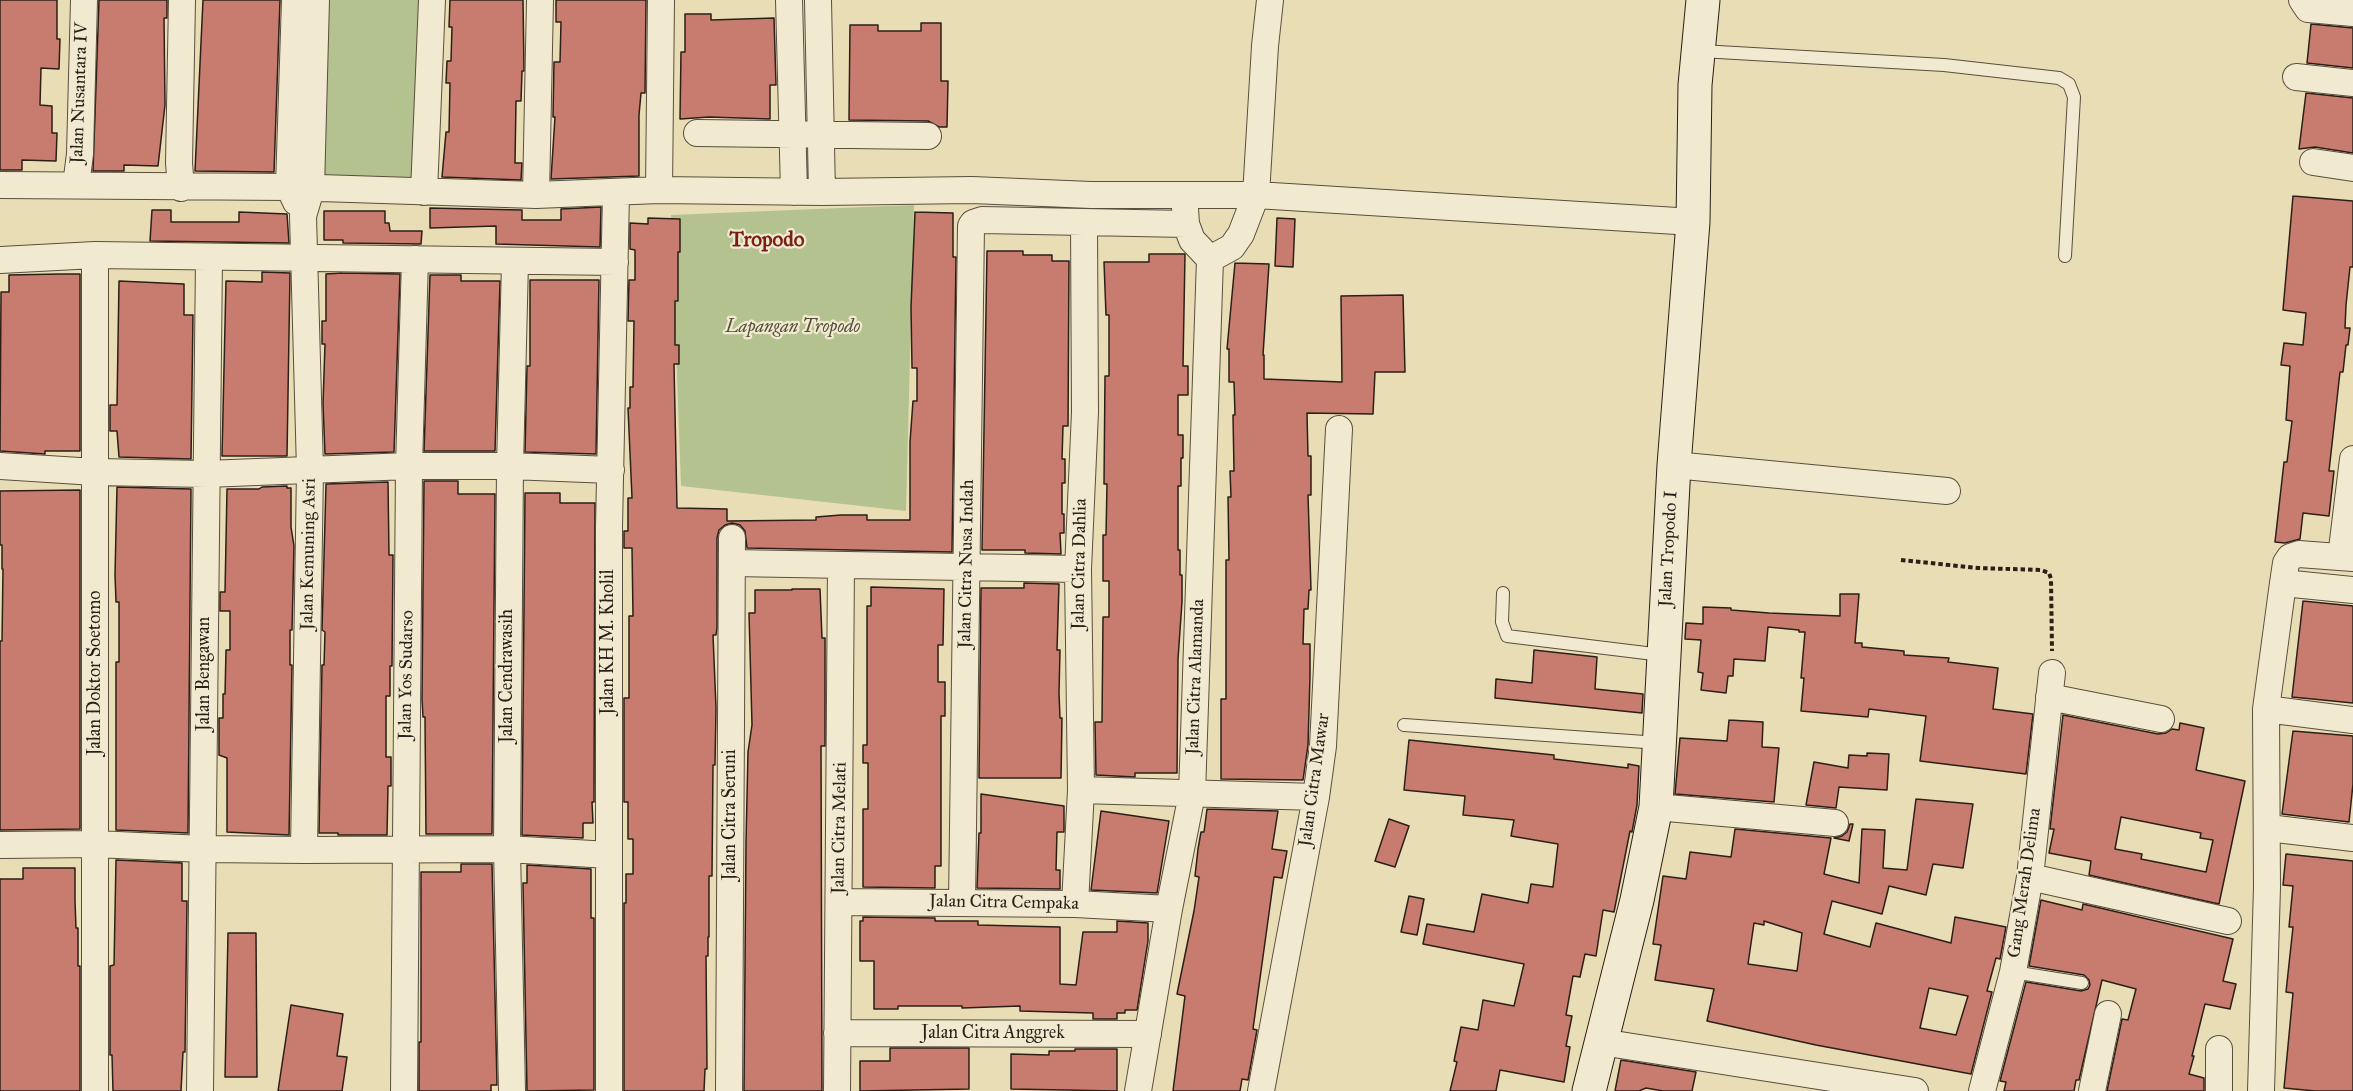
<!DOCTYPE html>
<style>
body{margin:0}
canvas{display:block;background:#e9ddb6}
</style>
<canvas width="2353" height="1091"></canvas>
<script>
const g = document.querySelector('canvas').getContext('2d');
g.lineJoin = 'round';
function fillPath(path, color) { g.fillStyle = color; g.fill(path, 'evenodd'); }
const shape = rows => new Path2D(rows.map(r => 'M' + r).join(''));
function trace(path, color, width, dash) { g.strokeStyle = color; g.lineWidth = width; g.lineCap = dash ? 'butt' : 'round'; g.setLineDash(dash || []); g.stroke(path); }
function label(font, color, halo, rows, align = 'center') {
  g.font = font + ' "IM FELL Great Primer",serif'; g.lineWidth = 4.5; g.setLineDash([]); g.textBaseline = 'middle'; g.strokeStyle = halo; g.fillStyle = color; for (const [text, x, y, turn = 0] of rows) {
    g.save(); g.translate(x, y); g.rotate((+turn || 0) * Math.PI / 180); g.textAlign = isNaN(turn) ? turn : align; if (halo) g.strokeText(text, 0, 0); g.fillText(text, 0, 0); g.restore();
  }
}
fillPath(shape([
 [316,0,432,0,424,192,311,189],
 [914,205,906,511,681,486,671,215]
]), '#b4c290');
const building = shape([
 [0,0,57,0,57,39,60,39,59,69,41,68,40,105,52,106,52,133,57,133,56,161,22,160,22,170,0,170,0,0],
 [99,0,167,0,167,18,164,18,165,105,158,166,124,165,124,171,93,171,99,0],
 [203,0,280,0,274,172,195,171,203,0],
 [450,0,523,0,524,71,522,71,521,101,516,101,515,163,522,163,521,180,442,177,446,132,449,132,450,83,446,83,447,61,451,61,452,27,449,27,450,0],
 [556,0,646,0,645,93,641,93,639,115,639,176,551,179,555,117,553,117,554,62,560,62,561,22,556,22,556,0],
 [685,14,711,14,711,20,774,18,776,85,770,85,770,119,709,117,680,119,681,52,685,52,685,14],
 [921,23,941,23,941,81,948,81,947,127,939,127,928,121,849,120,850,25,878,25,878,31,921,31,921,23],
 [2311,24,2353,28,2353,68,2307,63,2311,24],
 [2306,93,2353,98,2353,153,2315,147,2299,149,2306,93],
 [2293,196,2353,201,2353,267,2350,267,2346,305,2345,328,2350,328,2348,345,2346,345,2343,372,2340,372,2329,471,2334,471,2329,516,2303,513,2300,539,2285,543,2275,542,2284,462,2287,462,2292,421,2286,420,2290,366,2281,365,2284,343,2303,345,2306,313,2283,310,2293,196],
 [601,207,600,247,496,244,496,226,430,228,430,208,522,210,522,220,561,220,561,209,601,207],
 [152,210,171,210,171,222,239,222,239,212,287,214,289,243,150,241,152,210],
 [324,211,385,211,385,223,389,223,390,231,422,231,421,244,343,243,343,240,324,240,324,211],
 [915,212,953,213,953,257,956,257,952,552,747,548,745,531,740,525,732,523,725,525,719,530,717,538,717,628,716,635,713,635,716,708,715,765,713,765,712,876,709,876,709,937,708,937,708,956,706,956,707,1069,705,1069,704,1091,624,1091,624,903,626,903,626,874,633,874,633,839,628,839,628,802,624,802,624,698,629,698,629,616,633,616,632,548,624,548,624,531,628,531,628,498,632,498,628,408,630,408,630,387,633,387,634,321,628,321,629,280,635,280,635,250,630,249,630,223,648,224,648,218,680,219,680,252,678,252,678,301,675,301,675,345,679,345,679,364,674,364,677,508,727,509,727,521,816,520,816,517,841,515,867,515,867,520,910,520,910,442,913,401,917,401,917,368,912,368,911,307,915,212],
 [1277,218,1295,219,1293,267,1275,266,1277,218],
 [987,251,1023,251,1023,255,1052,255,1052,261,1069,261,1068,426,1063,426,1062,459,1065,459,1065,483,1062,483,1062,514,1064,514,1064,533,1060,533,1061,554,1025,553,1025,550,982,550,987,251],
 [1149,254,1185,254,1183,366,1188,366,1188,395,1178,395,1178,435,1183,435,1183,458,1181,458,1181,486,1178,486,1178,550,1180,550,1180,575,1182,575,1182,602,1178,659,1177,773,1135,773,1135,777,1096,775,1095,722,1102,722,1103,617,1109,617,1109,581,1103,581,1103,535,1106,535,1107,484,1104,484,1105,376,1109,376,1109,315,1106,315,1104,262,1149,262,1149,254],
 [1235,263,1269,264,1263,355,1264,355,1264,379,1342,382,1341,296,1403,295,1405,372,1375,372,1373,414,1307,413,1308,456,1311,456,1311,495,1308,495,1311,590,1309,590,1308,609,1304,609,1303,644,1310,644,1310,676,1308,745,1303,780,1221,779,1221,699,1226,699,1226,560,1229,560,1228,497,1231,497,1230,471,1234,471,1233,415,1235,415,1234,382,1229,382,1229,349,1227,349,1235,263],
 [262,272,290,273,287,456,222,456,226,281,262,282,262,272],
 [342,273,400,274,394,452,325,454,323,404,325,344,322,344,322,321,326,321,326,274,342,273],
 [59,274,80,274,80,451,45,451,45,454,0,451,1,292,9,292,9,275,59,274],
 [430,275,461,275,461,281,500,281,495,451,424,451,430,275],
 [530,280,599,280,596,454,525,452,527,366,530,366,530,280],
 [119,281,184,284,184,315,193,315,191,459,119,457,117,431,110,431,110,405,117,405,119,281],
 [424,481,458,481,458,494,495,494,492,834,426,834,425,717,423,717,422,699,424,481],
 [388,482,389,555,393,555,392,666,390,666,390,696,386,696,386,757,391,757,391,786,388,786,387,835,338,835,338,833,319,833,322,665,324,665,325,632,322,630,326,484,388,482],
 [287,486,287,488,291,488,291,527,294,546,292,630,290,630,290,665,292,665,289,835,227,832,227,758,219,755,219,718,223,718,223,694,225,694,226,650,230,650,230,611,220,611,220,592,225,592,227,489,259,489,262,487,287,486],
 [117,487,191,489,188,833,116,830,116,662,119,662,119,602,116,602,115,575,117,487],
 [80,490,80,829,0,830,0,641,2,641,3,569,2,569,2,545,0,545,0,491,80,490],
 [525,493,560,493,560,503,595,503,594,802,592,802,593,823,583,823,583,838,522,835,525,493],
 [1024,583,1059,584,1057,650,1060,650,1059,693,1060,718,1062,718,1061,778,979,778,981,588,1024,588,1024,583],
 [871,587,944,589,943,645,938,645,938,682,945,682,945,716,941,716,941,866,935,866,935,888,863,887,863,809,868,809,868,763,863,763,863,745,867,745,867,606,871,606,871,587],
 [792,589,820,589,822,638,825,638,825,746,821,746,822,1091,744,1091,746,842,748,752,752,725,749,613,755,613,755,590,792,590,792,589],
 [1840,594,1859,594,1855,643,1862,643,1862,647,1904,651,1904,655,1949,658,1948,662,1998,668,1993,709,2033,714,2026,774,1920,761,1926,716,1869,709,1868,717,1801,711,1804,678,1801,678,1805,632,1799,632,1799,630,1768,627,1765,661,1734,659,1733,676,1728,676,1726,693,1701,690,1703,673,1698,672,1701,640,1685,639,1686,623,1703,624,1703,607,1731,608,1731,610,1769,613,1840,616,1840,594],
 [2303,601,2353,606,2353,703,2292,697,2303,601],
 [1534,650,1597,657,1595,689,1643,694,1642,713,1495,698,1496,679,1532,683,1534,650],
 [2063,715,2158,734,2166,733,2172,729,2179,730,2180,723,2204,728,2196,770,2245,781,2219,904,2089,875,2091,861,2049,853,2054,829,2050,829,2063,715],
 [2121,817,2201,833,2200,838,2213,840,2206,872,2141,859,2142,854,2115,849,2121,817],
 [1729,720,1763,722,1762,747,1779,748,1774,802,1675,794,1680,738,1727,741,1729,720],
 [2293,731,2353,736,2353,784,2349,822,2282,814,2293,731],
 [1409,740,1554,755,1554,759,1628,768,1628,764,1639,766,1637,805,1632,832,1630,831,1614,912,1603,910,1596,956,1585,954,1580,977,1573,976,1566,1015,1572,1016,1566,1046,1570,1047,1564,1082,1500,1070,1496,1091,1450,1091,1457,1062,1454,1061,1461,1027,1478,1030,1483,1000,1514,1006,1524,964,1423,944,1427,924,1474,932,1482,894,1528,903,1531,884,1553,887,1558,844,1511,836,1514,820,1463,815,1465,796,1404,790,1409,740],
 [1867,753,1889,754,1887,790,1839,787,1836,808,1806,805,1814,762,1848,768,1849,755,1867,756,1867,753],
 [981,794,1064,806,1064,832,1057,832,1056,870,1060,870,1060,889,977,888,979,833,981,833,981,794],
 [1916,799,1973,804,1963,868,1933,864,1926,895,1889,886,1882,914,1832,901,1824,934,1870,947,1876,923,1951,943,1955,917,2006,927,2000,959,1996,958,1987,991,1992,992,1971,1074,1816,1045,1707,1021,1714,989,1655,980,1661,945,1653,944,1663,876,1686,879,1690,852,1731,857,1735,829,1831,838,1824,874,1859,883,1862,829,1885,830,1883,868,1907,870,1916,799],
 [1764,921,1802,933,1797,971,1748,964,1754,923,1764,925,1764,921],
 [1929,988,1968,996,1956,1035,1920,1028,1929,988],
 [1207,809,1278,811,1272,849,1287,851,1282,878,1274,877,1253,1029,1257,1030,1248,1080,1242,1079,1240,1091,1173,1091,1185,996,1177,994,1194,911,1199,877,1195,876,1198,849,1201,832,1204,832,1207,809],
 [1101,811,1169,821,1157,893,1091,890,1101,811],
 [1389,819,1409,826,1395,867,1375,861,1389,819],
 [1850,824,1853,824,1849,841,1834,838,1842,836,1847,832,1850,824],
 [2286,854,2353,861,2353,1091,2315,1091,2284,1088,2293,993,2286,992,2293,927,2289,927,2293,886,2283,885,2286,854],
 [116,860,182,863,182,901,187,901,185,1052,183,1052,181,1091,113,1091,112,1055,110,1055,110,966,114,965,116,860],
 [461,864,492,864,497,1085,491,1085,491,1091,419,1091,419,1042,421,1042,421,872,461,872,461,864],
 [527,865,591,869,591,918,594,918,594,1090,527,1091,523,883,527,883,527,865],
 [23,868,75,868,75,901,76,928,78,928,78,966,80,966,80,1091,0,1091,0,879,23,879,23,868],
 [1409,896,1424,899,1417,935,1401,932,1409,896],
 [2041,900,2082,910,2083,904,2233,939,2223,981,2236,984,2230,1009,2205,1004,2192,1056,2194,1056,2189,1074,2204,1078,2204,1091,2107,1091,2122,1019,2128,1020,2136,989,2102,980,2079,1080,2076,1080,2074,1091,2004,1091,2006,1082,2000,1081,2026,982,2081,991,2088,989,2090,985,2089,980,2084,975,2029,966,2041,900],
 [863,917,935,918,935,921,978,921,978,925,1060,927,1060,984,1076,985,1083,932,1117,932,1117,921,1148,923,1148,941,1137,1010,1125,1010,1125,1013,1117,1013,1117,1019,1093,1019,1093,1013,1020,1011,1020,1006,962,1008,962,1006,898,1006,898,1009,874,1009,874,961,860,961,860,921,863,921,863,917],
 [228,933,256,933,257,1077,225,1077,228,933],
 [291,1005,343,1014,337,1056,347,1057,342,1091,278,1091,291,1005],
 [890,1048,969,1048,969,1089,860,1091,860,1061,890,1061,890,1048],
 [1075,1049,1117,1049,1117,1091,1011,1089,1011,1054,1049,1055,1049,1051,1075,1051,1075,1049],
 [1621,1060,1696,1072,1692,1091,1663,1091,1646,1088,1639,1091,1615,1091,1621,1060]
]);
fillPath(building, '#c87c6f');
trace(building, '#2b1f17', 1.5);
const lane = shape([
 [1701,51,1944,65,2059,78,2069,84,2074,97,2065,256],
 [1503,593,1502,622,1507,636,1662,655],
 [1404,725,1659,743],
 [2013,972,2082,983]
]);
const street = shape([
 [295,0,289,187,296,202],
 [789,0,794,192],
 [818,0,822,192],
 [2302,0,2308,9,2353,13],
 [2296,77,2353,83],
 [697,133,928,136],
 [2313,162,2353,168],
 [0,185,289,187,536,195,659,190,822,192,972,190,1091,195,1256,195,1693,222],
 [76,185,80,154,84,0],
 [181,188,179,163,182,0],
 [659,190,661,0],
 [424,192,432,0],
 [536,195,540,0],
 [1185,208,1186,224,1192,240,1210,259],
 [1210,259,1232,247,1241,234,1256,195,1265,46,1270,0],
 [0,260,95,255,615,262],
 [1674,465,1947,491],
 [0,466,95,472,206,474,409,466,510,466,611,470],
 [2341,557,2353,459],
 [732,563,1078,569],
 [2283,583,2353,590],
 [2049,697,2161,719],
 [2266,709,2353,720],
 [1081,790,1316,797],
 [1656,807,1835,823],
 [2268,828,2353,838],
 [0,845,96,844,203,849,304,850,507,849,609,855],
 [304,850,310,470,303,216,311,189,316,0],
 [2030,877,2228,921],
 [839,902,1075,904,1169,909],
 [962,902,971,226,973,223,982,220,1186,224],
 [1075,904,1081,790,1078,569,1085,412,1084,223],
 [837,1033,1148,1034],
 [1601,1042,1915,1091],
 [95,1091,95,255],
 [200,1091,209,258],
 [404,1091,409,466,415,259],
 [512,1091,507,849,510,466,515,262],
 [609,1091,609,527,616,193],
 [729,1091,732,538],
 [837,1091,841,565],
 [1138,1091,1169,909,1192,794,1210,259],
 [1261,1091,1316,797,1323,746,1339,429],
 [1982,1091,2013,972,2030,877,2052,673],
 [2092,1091,2108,1014],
 [2219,1091,2219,1049],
 [2261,1091,2267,887,2266,709,2283,583,2286,563,2290,557,2299,554,2353,558]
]);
const secondary = shape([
 [1589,1091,1637,900,1656,807,1674,465,1693,222,1695,85,1703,0]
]);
trace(lane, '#5a4e3f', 14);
trace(street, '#5a4e3f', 28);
trace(secondary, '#2b1f17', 35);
trace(shape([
 [1901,560,1978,568,2041,570,2049,573,2051,579,2052,651]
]), '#2b1f17', 4, [4.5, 3]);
trace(lane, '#f1e9d0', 12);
trace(street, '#f1e9d0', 26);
trace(secondary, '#f1e9d0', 33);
label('18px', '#2b1f17', '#f1e9d0', [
 ["Jalan Nusantara IV",80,93,-88],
 ["Jalan Tropodo I",1669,549,-87],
 ["Jalan Kemuning Asri",309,554,-89],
 ["Jalan Citra Nusa Indah",967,564,-89],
 ["Jalan Citra Dahlia",1080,564,-89],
 ["Jalan KH M. Kholil",609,642,-90],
 ["Jalan Doktor Soetomo",96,673,-90],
 ["Jalan Bengawan",205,674,-90],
 ["Jalan Yos Sudarso",407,675,-89],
 ["Jalan Cendrawasih",508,676,-90],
 ["Jalan Citra Alamanda",1196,677,-88],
 ["Jalan Citra Mawar",1315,780,-82],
 ["Jalan Citra Seruni",731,815,-90],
 ["Jalan Citra Melati",840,828,-89],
 ["Gang Merah Delima",2025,883,-82],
 ["Jalan Citra Cempaka",1004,903,1],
 ["Jalan Citra Anggrek",993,1034]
]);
label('italic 18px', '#54503b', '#f1e9d0', [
 ["Lapangan Tropodo",793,328]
]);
label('bold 21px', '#7a1f14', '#f1e9d0', [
 ["Tropodo",767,241]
]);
</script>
